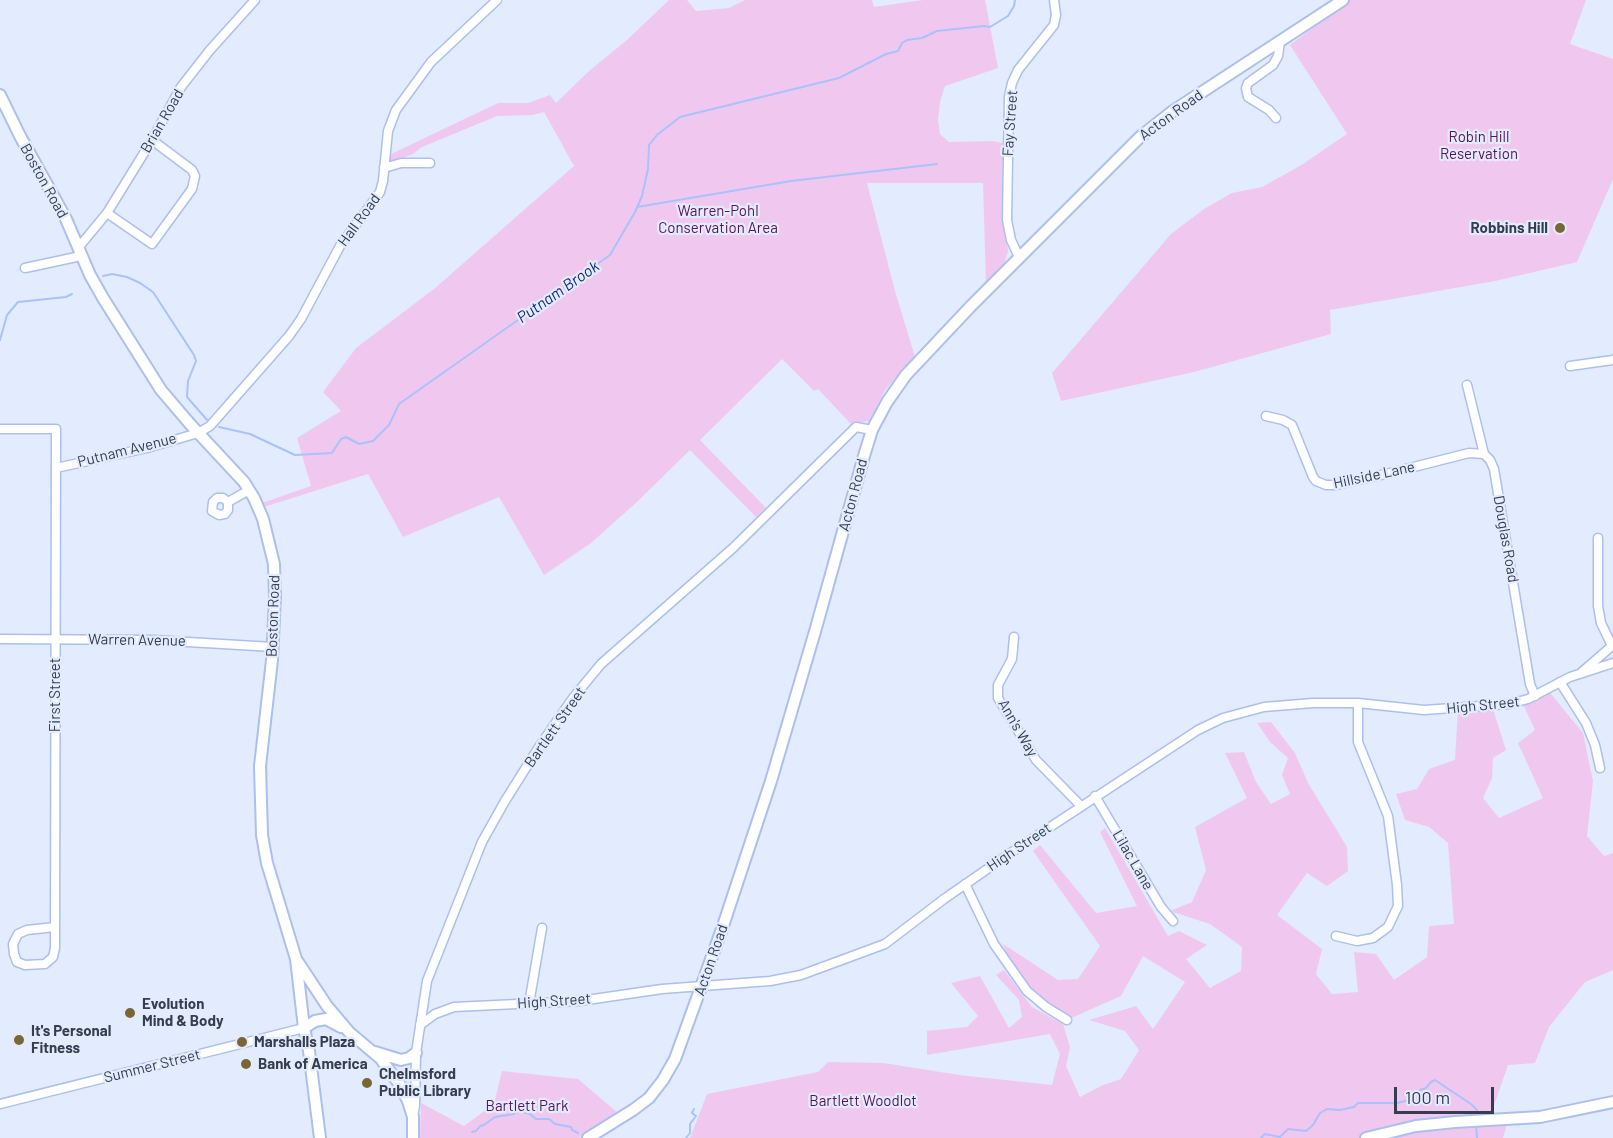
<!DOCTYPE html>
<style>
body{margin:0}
#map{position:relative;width:1613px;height:1138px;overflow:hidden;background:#e3ebfe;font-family:Barlow,sans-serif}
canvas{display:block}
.scale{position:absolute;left:1394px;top:1087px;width:100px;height:27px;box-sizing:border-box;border:3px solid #353d4f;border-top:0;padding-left:8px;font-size:18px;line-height:21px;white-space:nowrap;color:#353d4f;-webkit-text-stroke:4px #e3ebfe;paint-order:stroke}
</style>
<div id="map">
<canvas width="1613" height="1138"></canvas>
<div class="scale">100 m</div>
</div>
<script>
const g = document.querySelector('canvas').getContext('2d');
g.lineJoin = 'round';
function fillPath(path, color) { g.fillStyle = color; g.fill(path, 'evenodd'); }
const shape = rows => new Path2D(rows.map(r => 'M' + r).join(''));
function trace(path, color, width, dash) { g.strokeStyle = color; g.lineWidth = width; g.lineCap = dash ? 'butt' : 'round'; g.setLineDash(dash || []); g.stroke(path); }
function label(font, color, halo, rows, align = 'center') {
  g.font = font + ' Barlow,sans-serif'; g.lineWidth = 4.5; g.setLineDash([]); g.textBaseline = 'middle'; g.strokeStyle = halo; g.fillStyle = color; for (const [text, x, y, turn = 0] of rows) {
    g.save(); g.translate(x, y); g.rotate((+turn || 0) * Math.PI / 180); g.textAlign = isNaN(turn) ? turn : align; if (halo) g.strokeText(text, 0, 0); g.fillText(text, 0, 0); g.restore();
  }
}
fillPath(shape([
 [669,0,687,0,696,11,729,8,745,0,872,0,874,7,923,0,985,0,998,68,945,86,940,102,938,120,940,134,949,142,992,141,1003,143,1002,207,1008,251,1004,265,986,284,983,183,867,183,895,291,915,357,885,390,869,421,851,424,818,389,814,391,782,359,700,440,766,508,756,517,690,450,638,501,591,543,544,575,499,497,403,537,368,474,264,507,262,503,311,486,297,438,341,411,323,392,356,348,434,289,574,166,544,112,533,115,497,116,422,147,413,154,389,164,389,155,498,103,528,103,550,95,556,103,589,71,627,40],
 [1349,0,1586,0,1570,44,1613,59,1613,179,1577,262,1495,281,1330,310,1331,334,1194,372,1061,401,1052,373,1171,234,1204,209,1232,193,1262,187,1300,166,1347,134,1290,45],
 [1547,689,1583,733,1593,781,1587,836,1604,856,1613,853,1613,970,1585,982,1549,1027,1535,1063,1508,1065,1489,1120,1366,1138,690,1138,707,1094,818,1072,828,1062,884,1063,959,1075,1052,1085,1060,1054,1050,1034,927,1055,927,1031,967,1027,978,1016,951,983,980,976,1009,1028,1022,1017,1019,1000,996,975,1004,970,1032,1007,1063,1024,1070,1047,1066,1066,1080,1097,1103,1085,1121,1079,1139,1050,1125,1031,1089,1020,1136,1006,1153,1029,1185,982,1143,956,1121,996,1069,1019,1046,1007,1009,964,1003,944,1058,980,1078,979,1100,946,1033,851,1040,845,1096,913,1137,906,1100,832,1105,828,1168,936,1179,931,1207,945,1186,959,1210,988,1241,971,1242,947,1210,924,1170,911,1192,902,1206,870,1195,827,1247,798,1225,753,1244,752,1256,782,1271,804,1290,794,1282,775,1288,758,1270,742,1257,723,1271,722,1295,753,1308,783,1347,847,1348,871,1327,886,1307,873,1277,915,1322,949,1316,974,1332,994,1358,992,1354,952,1376,954,1394,980,1427,957,1429,926,1454,924,1448,843,1429,827,1405,820,1396,794,1417,789,1429,769,1455,760,1458,708,1492,706,1506,750,1493,758,1492,778,1483,798,1499,818,1543,798,1518,743,1535,730,1522,702],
 [502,1071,578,1079,618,1113,579,1138,420,1138,421,1103,464,1126,494,1104],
 [1507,1124,1503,1138,1391,1138,1435,1129]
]), '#f0c8ef');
trace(shape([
 [637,207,791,181,937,164],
 [103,276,112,274,127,277,140,283,153,292,194,355,196,361,188,381,187,397,208,421],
 [0,340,7,315,18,302,66,297,72,294],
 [219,427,250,434,295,455,332,453,341,439,346,437,359,444,373,441,389,425,399,404,610,255,635,212,642,196,648,169,649,145,657,135,680,117,839,78,886,54,898,51,902,43,907,40,922,38,937,31,984,26,990,27,1008,16,1014,6,1015,0],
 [1476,1123,1477,1138],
 [472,1132,476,1131,480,1126,484,1125,495,1117,514,1114,519,1111,530,1114,536,1119,549,1119,555,1124,571,1127,572,1130,578,1133],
 [686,1138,690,1133,690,1124,696,1116,692,1113,694,1109],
 [1261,1138,1265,1134,1280,1137,1288,1129,1306,1131,1313,1125,1320,1113,1327,1109,1340,1110,1354,1107,1358,1103,1397,1103,1409,1100,1420,1090,1426,1088,1431,1082,1435,1080,1471,1104,1477,1110,1476,1117]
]), '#aac2fb', 2);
const minor = shape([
 [1276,118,1269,110,1248,97,1246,88,1248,83,1273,65,1278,56,1280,42],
 [384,168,401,163,430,163],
 [107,213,152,244,192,189,195,176,192,170,152,140],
 [78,248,107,213,152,140,181,87,210,50,255,0],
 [1019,257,1011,240,1007,220,1009,97,1012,83,1018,70,1054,25,1056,15,1054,0],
 [25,268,81,256],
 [1570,366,1613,360],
 [1467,385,1484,454,1490,460,1494,469,1530,684,1535,696],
 [1266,416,1283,420,1292,425,1313,477,1316,481,1326,485,1336,485,1390,473,1469,453,1484,454],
 [0,429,56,429,55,948,53,957,45,964,25,965,17,962,14,954,13,944,18,934,27,930,55,927],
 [56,468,147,448,198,433,210,426,289,336,301,319,340,246,380,192,383,181,388,131,396,110,431,62,497,0],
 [228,502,223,498,217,498,213,502,212,511,219,515,225,514,228,510,228,502,249,490],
 [1598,538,1598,606,1601,623,1612,646],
 [1014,637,1012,659,998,685,998,698,1036,760,1081,806],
 [0,639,154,640,273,647],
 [1582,672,1613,645],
 [1560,682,1586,723,1595,745,1600,768],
 [1095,796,1161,907,1173,921],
 [965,884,994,944,1027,991,1046,1007,1067,1020],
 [1336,936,1357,941,1373,938,1388,927,1398,906,1397,885,1388,816,1358,742,1358,703],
 [529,1004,542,928],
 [420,1025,435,1014,454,1007,580,1001,662,989,770,981,801,975,885,944,944,899,1009,854,1198,730,1223,718,1264,707,1313,703,1358,703,1424,710,1509,704,1528,699,1570,677,1613,663],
 [0,1104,304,1028],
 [413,1116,415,1106,416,1053,427,981,482,842,505,801,539,747,573,698,601,664,733,548,856,427,872,430]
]);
const major = shape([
 [0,95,20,136,66,219,90,275,103,298,161,390,190,424,244,482,254,498,263,519,274,564,275,597,272,660,260,766,262,835,267,863,296,959,304,1028,309,1051,320,1138],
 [298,962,327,1006,349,1032,381,1059,400,1085,408,1101,413,1117,413,1138],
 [304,1028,315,1021,326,1019,341,1027],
 [375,1052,401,1060,409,1058,416,1053],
 [588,1138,633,1110,649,1098,663,1080,675,1059,722,929,771,781,816,628,864,456,872,430,887,402,906,375,971,306,1140,137,1173,111,1343,0],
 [1366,1138,1416,1126,1455,1122,1540,1117,1613,1102]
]);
trace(minor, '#acbfed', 11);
trace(major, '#acbfed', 14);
trace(minor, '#fff', 8);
trace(major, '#fff', 10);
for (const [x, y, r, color] of [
 [1560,228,6,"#7a6635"],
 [130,1013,6,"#7a6635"],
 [19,1040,6,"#7a6635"],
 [242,1042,6,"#7a6635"],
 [246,1064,6,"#7a6635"],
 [367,1083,6,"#7a6635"]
]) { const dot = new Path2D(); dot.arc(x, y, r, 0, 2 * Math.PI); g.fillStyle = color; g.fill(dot); trace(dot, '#e3ebfe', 2); }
label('15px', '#353d4f', '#e3ebfe', [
 ["Acton Road",1171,115,-36],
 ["Brian Road",162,121,-60],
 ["Fay Street",1010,123,-86],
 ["Boston Road",44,181,61],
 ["Hall Road",359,220,-54],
 ["Putnam Avenue",127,450,-14],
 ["Hillside Lane",1374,475,-12],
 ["Acton Road",853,495,-75],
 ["Douglas Road",1506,539,80],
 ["Boston Road",273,616,-88],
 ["Warren Avenue",137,640,1],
 ["First Street",55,695,-90],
 ["High Street",1483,705,-6],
 ["Bartlett Street",555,727,-55],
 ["Ann's Way",1018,728,60],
 ["High Street",1019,847,-34],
 ["Lilac Lane",1133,860,60],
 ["Acton Road",711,960,-71],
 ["High Street",554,1001,-4],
 ["Summer Street",152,1066,-14]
]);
label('15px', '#5a125c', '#e3ebfe', [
 ["Robin Hill",1479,137],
 ["Reservation",1479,154],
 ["Warren-Pohl",718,211],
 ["Conservation Area",718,228],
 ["Bartlett Woodlot",863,1101],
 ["Bartlett Park",527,1106]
]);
label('bold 15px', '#353d4f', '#e3ebfe', [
 ["Robbins Hill",1548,228,"right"],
 ["Evolution",142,1004],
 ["Mind & Body",142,1021],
 ["It's Personal",31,1031],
 ["Fitness",31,1048],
 ["Marshalls Plaza",254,1042],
 ["Bank of America",258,1064],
 ["Chelmsford",379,1074],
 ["Public Library",379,1091]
], 'left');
label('italic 16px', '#162a79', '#e3ebfe', [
 ["Putnam Brook",558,292,-35]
]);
</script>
